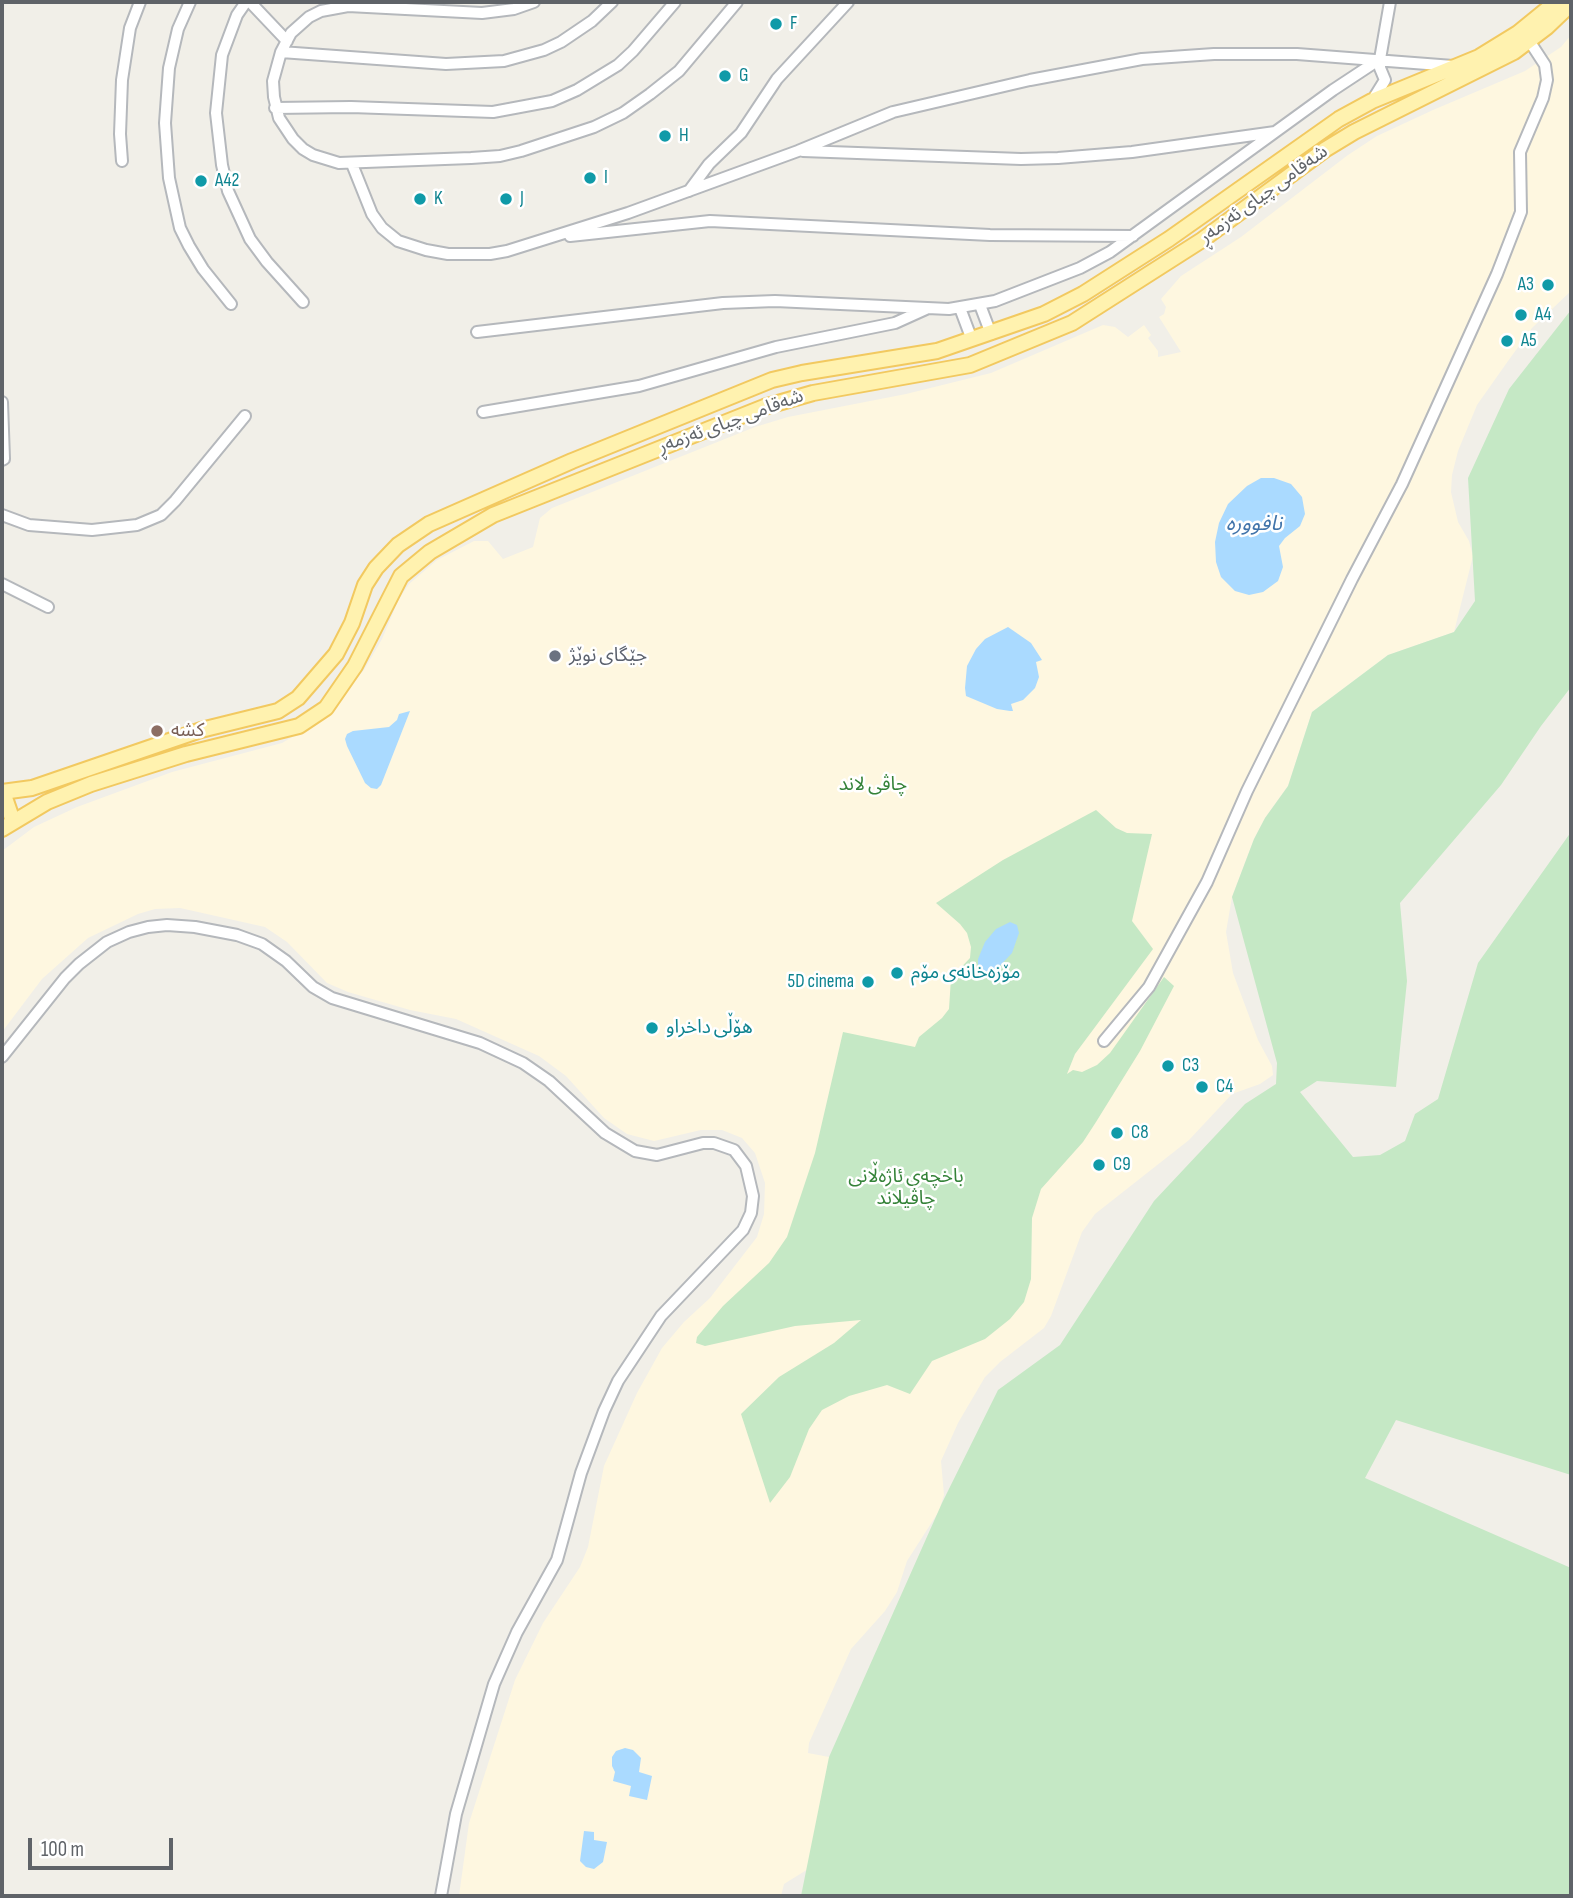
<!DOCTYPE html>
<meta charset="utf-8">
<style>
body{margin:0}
#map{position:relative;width:1573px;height:1898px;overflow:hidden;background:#f1efe8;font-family:"Sofia Sans Condensed",sans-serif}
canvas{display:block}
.frame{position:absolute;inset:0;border:4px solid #5f6368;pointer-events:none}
.scale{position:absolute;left:28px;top:1838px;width:145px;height:32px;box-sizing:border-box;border:4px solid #5f6368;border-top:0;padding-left:9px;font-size:21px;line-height:24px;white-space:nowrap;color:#5f6368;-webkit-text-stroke:5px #fff;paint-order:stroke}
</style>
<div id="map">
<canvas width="1573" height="1898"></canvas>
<div class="frame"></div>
<div class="scale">100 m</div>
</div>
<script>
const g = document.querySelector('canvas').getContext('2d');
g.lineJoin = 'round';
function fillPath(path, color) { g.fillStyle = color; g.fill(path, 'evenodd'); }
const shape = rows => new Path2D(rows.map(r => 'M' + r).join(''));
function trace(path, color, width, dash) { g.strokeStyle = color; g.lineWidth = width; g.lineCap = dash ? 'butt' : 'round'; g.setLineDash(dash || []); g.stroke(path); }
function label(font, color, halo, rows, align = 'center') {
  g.font = font + ' "Sofia Sans Condensed","Noto Sans Arabic",sans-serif'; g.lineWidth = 5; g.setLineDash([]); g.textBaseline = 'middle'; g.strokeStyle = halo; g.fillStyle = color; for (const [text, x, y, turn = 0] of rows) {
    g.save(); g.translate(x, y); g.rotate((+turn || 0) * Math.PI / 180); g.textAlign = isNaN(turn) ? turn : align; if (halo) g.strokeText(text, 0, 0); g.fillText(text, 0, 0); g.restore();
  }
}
fillPath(shape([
 [1571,35,1571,291,1532,328,1508,361,1477,405,1458,451,1452,475,1451,492,1458,522,1469,541,1473,556,1454,632,1388,655,1312,712,1288,786,1265,818,1254,839,1232,897,1226,932,1233,973,1258,1040,1272,1066,1273,1075,1260,1084,1232,1094,1189,1140,1095,1214,1082,1232,1051,1316,1044,1328,1000,1362,985,1377,958,1423,941,1461,944,1495,939,1511,907,1561,897,1592,885,1611,851,1649,809,1743,808,1753,829,1757,821,1861,784,1884,781,1896,459,1896,469,1823,515,1680,543,1623,580,1567,588,1547,604,1466,637,1393,662,1348,684,1322,710,1298,757,1237,764,1214,765,1183,755,1153,742,1138,722,1130,701,1130,654,1141,627,1134,604,1118,566,1076,539,1056,456,1019,410,1010,348,992,327,983,287,942,265,927,180,908,155,909,138,914,88,938,42,979,2,1032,2,851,34,827,77,807,172,772,282,743,323,719,364,670,382,639,399,599,409,584,437,560,474,541,488,541,503,559,533,547,540,518,552,508,755,427,788,417,906,394,991,373,1103,325,1115,327,1128,337,1144,325,1151,335,1148,338,1158,351,1158,357,1181,352,1159,317,1164,314,1166,307,1161,299,1181,276,1241,237,1348,155,1377,136,1433,110,1525,71,1561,47]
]), '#fef7e0');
fillPath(shape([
 [1571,310,1571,687,1541,726,1501,785,1400,903,1407,981,1396,1087,1317,1081,1300,1092,1353,1157,1380,1155,1405,1141,1415,1114,1438,1099,1478,963,1571,832,1571,1475,1396,1420,1365,1478,1571,1568,1571,1896,801,1896,829,1757,942,1503,998,1390,1060,1345,1154,1201,1245,1104,1276,1084,1277,1063,1232,897,1254,839,1265,818,1288,786,1312,712,1388,655,1454,632,1475,601,1468,478,1509,389],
 [1096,810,1116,828,1127,833,1152,834,1132,921,1153,949,1075,1054,1067,1074,1073,1070,1082,1072,1097,1065,1110,1053,1164,977,1174,986,1140,1051,1096,1122,1083,1142,1041,1189,1032,1218,1031,1279,1024,1302,1010,1319,985,1339,932,1361,910,1394,887,1385,849,1396,822,1410,809,1429,790,1477,770,1503,741,1414,779,1377,834,1343,861,1320,795,1326,705,1346,696,1343,697,1337,723,1306,769,1263,787,1237,815,1153,843,1032,915,1047,919,1037,942,1018,949,1009,951,978,970,958,971,947,967,933,960,924,936,903,1003,860]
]), '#c5e8c5');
fillPath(shape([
 [1261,478,1274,478,1291,484,1302,497,1305,514,1300,526,1285,538,1279,546,1283,567,1278,581,1263,592,1249,595,1235,591,1221,577,1216,562,1215,542,1219,523,1228,504,1247,486],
 [1008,627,1031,643,1042,660,1036,662,1039,677,1035,688,1023,700,1011,704,1013,711,1010,711,997,709,966,696,965,688,967,666,976,649,985,639],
 [410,711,381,785,377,789,371,788,365,783,347,746,345,739,347,734,353,731,389,727,397,720,399,714],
 [1010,922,1017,925,1019,933,1012,953,997,969,989,972,982,971,978,965,978,959,985,942,996,929],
 [625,1748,633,1750,641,1758,639,1772,652,1776,647,1800,629,1796,631,1786,613,1781,615,1772,612,1766,612,1757,616,1751],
 [584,1831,594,1832,594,1840,607,1842,603,1862,594,1869,586,1867,580,1861]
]), '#aadaff');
const minor = shape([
 [190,2,178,29,169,68,165,123,169,178,180,228,189,246,203,269,231,304],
 [246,2,237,15,222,55,216,113,222,165,228,191,250,239,267,262,303,302],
 [250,2,287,41],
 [534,2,514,9,482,13,348,6,321,11,309,17,291,33,281,52,273,81,274,97,279,118,293,139,303,149,313,155,339,163,471,158,500,156,521,151,594,127,623,113,650,94,679,71,737,2],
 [281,52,446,64,504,61,544,50,561,42,592,21,612,2],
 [1372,101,1385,80,1380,68,1380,59,1390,2],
 [275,108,351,107,493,112,552,101,577,90,618,65,633,51,675,2],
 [803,151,1021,159,1058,158,1132,152,1275,132],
 [122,161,120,134,122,80,130,28,140,2],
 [352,164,372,214,382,228,398,241,426,250,448,254,490,254,507,251,628,213,798,151,893,112,1030,80,1142,59,1214,54,1297,54,1453,66],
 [689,191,709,164,741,133,777,79,848,2],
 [570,236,710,221,990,235,1133,236],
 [980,305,991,334],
 [960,308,972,340],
 [477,332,723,303,775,301,949,309,995,301,1080,268,1110,252,1333,90,1380,59],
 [2,402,4,459,2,460],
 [483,412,639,386,776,347,895,323,926,309],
 [2,515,29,525,92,530,137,525,161,515,175,501,245,416],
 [2,584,48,607],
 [1104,1041,1149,987,1207,882,1247,791,1352,579,1402,484,1497,274,1521,212,1520,152,1543,98,1547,80,1545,65,1530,42],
 [2,1057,65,978,79,964,107,942,129,932,148,927,167,925,195,927,237,935,262,944,286,961,313,987,332,998,480,1043,523,1063,549,1081,605,1133,635,1151,657,1155,703,1143,714,1143,734,1150,746,1166,753,1196,751,1213,743,1230,661,1316,618,1381,604,1411,581,1473,557,1560,517,1632,494,1684,456,1814,441,1896]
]);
const major = shape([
 [2,792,32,788,201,730,278,711,298,698,336,654,352,623,365,585,376,568,398,545,429,524,572,461,772,380,802,373,937,351,1044,314,1083,294,1169,239,1339,119,1372,101,1479,57,1518,33,1556,2],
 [3,792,13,821],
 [2,829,47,802,91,784,186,754,299,726,326,708,355,666,401,576,430,552,493,515,764,407,813,393,970,365,1072,323,1202,240,1326,149,1354,132,1514,52,1547,27,1571,4]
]);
trace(minor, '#b5b8bc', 14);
trace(major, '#f2c960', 18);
trace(minor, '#fff', 10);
trace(major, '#fff2af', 14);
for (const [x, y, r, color] of [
 [776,24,7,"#0f9aa8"],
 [725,76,7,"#0f9aa8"],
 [665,136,7,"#0f9aa8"],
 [590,178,7,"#0f9aa8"],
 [201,181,7,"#0f9aa8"],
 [420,199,7,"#0f9aa8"],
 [506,199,7,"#0f9aa8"],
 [1548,285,7,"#0f9aa8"],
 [1521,315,7,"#0f9aa8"],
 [1507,341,7,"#0f9aa8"],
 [555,656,7,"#6b7280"],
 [157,731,7,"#8d6e63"],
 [897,973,7,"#0f9aa8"],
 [868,982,7,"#0f9aa8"],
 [652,1028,7,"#0f9aa8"],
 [1168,1066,7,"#0f9aa8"],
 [1202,1087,7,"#0f9aa8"],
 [1117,1133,7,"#0f9aa8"],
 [1099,1165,7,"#0f9aa8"]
]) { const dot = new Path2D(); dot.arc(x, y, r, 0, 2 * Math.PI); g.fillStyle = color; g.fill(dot); trace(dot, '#fff', 2.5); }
label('19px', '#0d838f', '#fff', [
 ["F",790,24],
 ["G",739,76],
 ["H",679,136],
 ["I",604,178],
 ["A42",215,181],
 ["K",434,199],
 ["J",520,199],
 ["A3",1534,285,"right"],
 ["A4",1535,315],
 ["A5",1521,341],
 ["مۆزەخانەی مۆم",911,973],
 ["5D cinema",854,982,"right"],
 ["هۆڵی داخراو",666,1028],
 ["C3",1182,1066],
 ["C4",1216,1087],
 ["C8",1131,1133],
 ["C9",1113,1165]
], 'left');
label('19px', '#5f6368', '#fff', [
 ["شەقامی چیای ئەزمەڕ",1264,195,-36],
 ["شەقامی چیای ئەزمەڕ",731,422,-20]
]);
label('19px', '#5b616d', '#fff', [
 ["جێگای نوێژ",569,656]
], 'left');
label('19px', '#785e54', '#fff', [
 ["كشه",171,731]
], 'left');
label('19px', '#348238', '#fff', [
 ["چاڤی لاند",873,785],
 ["باخچەی ئاژەڵانی",906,1177],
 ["چاڤیلاند",906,1199]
]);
label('italic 21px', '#4174aa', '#fff', [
 ["نافوورە",1254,525]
]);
</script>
